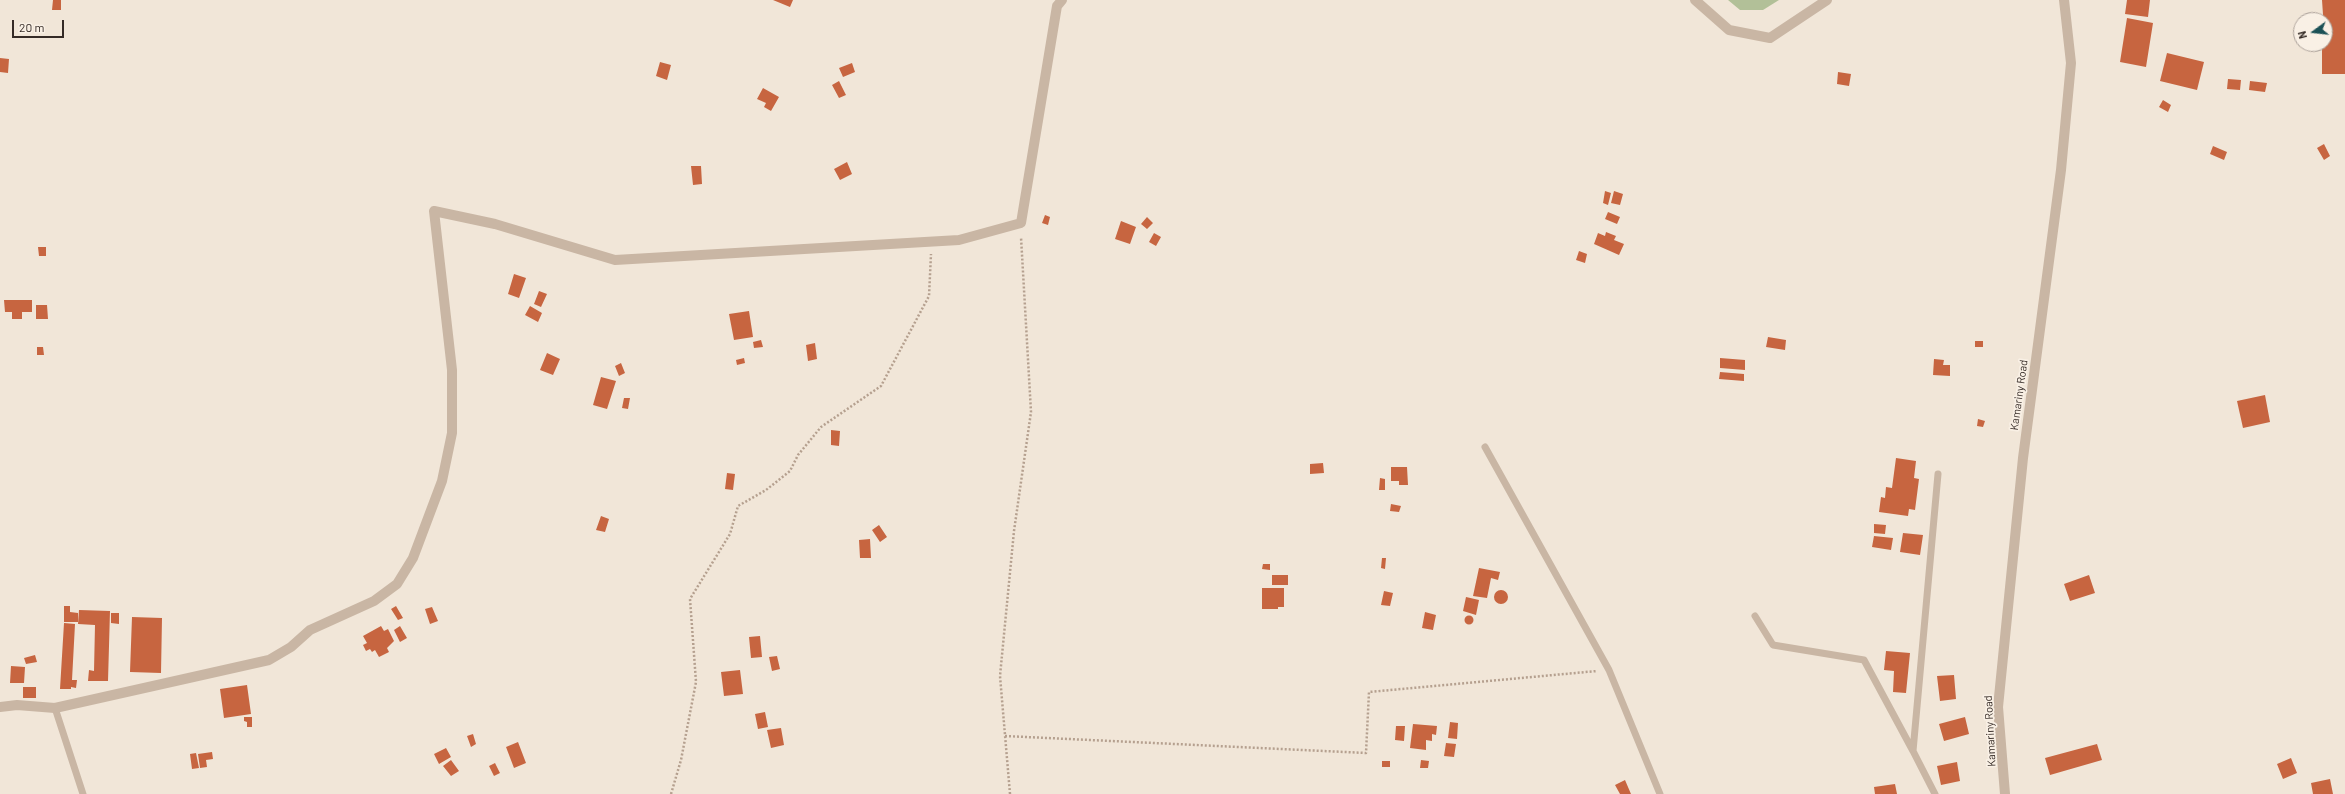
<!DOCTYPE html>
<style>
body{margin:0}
#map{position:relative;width:2345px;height:794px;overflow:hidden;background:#f1e6d8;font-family:Barlow,sans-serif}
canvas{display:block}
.north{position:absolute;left:2293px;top:12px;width:40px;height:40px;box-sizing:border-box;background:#f9f0e5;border:1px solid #aba199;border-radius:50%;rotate:255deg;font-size:11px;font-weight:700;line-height:16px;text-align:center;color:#352b26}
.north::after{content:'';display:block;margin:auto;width:14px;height:18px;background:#1b5156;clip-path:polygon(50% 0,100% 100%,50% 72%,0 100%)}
.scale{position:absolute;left:12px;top:20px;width:52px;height:18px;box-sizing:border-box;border:2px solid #352b26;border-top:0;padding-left:5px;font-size:12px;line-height:14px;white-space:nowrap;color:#352b26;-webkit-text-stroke:3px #f9f0e5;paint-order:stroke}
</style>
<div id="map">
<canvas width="2345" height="794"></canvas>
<div class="north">N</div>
<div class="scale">20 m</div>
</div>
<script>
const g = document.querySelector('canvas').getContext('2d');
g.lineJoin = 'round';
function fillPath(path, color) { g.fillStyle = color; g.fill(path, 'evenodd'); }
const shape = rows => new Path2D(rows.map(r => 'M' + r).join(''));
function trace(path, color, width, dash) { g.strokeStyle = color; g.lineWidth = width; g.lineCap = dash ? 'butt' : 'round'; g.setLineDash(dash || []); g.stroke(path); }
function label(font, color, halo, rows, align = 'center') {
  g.font = font + ' Barlow,sans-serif'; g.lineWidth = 3.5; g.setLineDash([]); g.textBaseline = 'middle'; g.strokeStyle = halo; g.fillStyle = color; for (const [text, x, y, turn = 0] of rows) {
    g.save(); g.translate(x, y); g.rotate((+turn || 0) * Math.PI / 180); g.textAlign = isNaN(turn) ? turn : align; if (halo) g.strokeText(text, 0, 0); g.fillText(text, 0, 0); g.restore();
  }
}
fillPath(shape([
 [1728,0,1779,0,1763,10,1740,10]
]), '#b2c098');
fillPath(shape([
 [53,0,61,0,61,10,52,10],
 [773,0,793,0,790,7],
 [2127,0,2150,0,2148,17,2125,14],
 [2322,0,2345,0,2345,74,2322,74,2322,44,2325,44],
 [2127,18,2153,23,2146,67,2120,62],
 [2167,53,2204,62,2197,90,2160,81],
 [0,58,9,59,8,73,0,72],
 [660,62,671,65,667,80,656,76],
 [852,63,855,72,843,77,839,68],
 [1838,72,1851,74,1849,86,1837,84],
 [2228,79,2241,80,2240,90,2227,89],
 [839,81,846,95,839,98,832,85],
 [2250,81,2267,83,2265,92,2249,90],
 [763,88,779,97,771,111,764,107,766,103,757,99],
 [2163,100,2171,105,2168,112,2159,107],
 [2324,144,2330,156,2324,160,2317,148],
 [2213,146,2227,152,2224,160,2210,154],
 [847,162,852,174,840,180,834,169],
 [691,166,701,166,702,184,693,185],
 [1605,191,1611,193,1608,205,1603,203],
 [1614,191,1623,194,1620,205,1611,203],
 [1608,212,1620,217,1617,224,1605,219],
 [1045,215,1050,217,1048,225,1042,223],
 [1147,217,1153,223,1147,229,1141,224],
 [1121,221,1136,227,1130,244,1115,239],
 [1606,232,1616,236,1614,240,1624,244,1619,255,1594,244,1598,233,1605,236],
 [1154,233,1161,237,1156,246,1149,242],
 [38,247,46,247,46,256,39,256],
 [1579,251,1587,254,1585,263,1576,260],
 [514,274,526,278,519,298,508,294],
 [539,291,547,294,541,307,534,304],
 [4,300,32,300,32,312,22,312,22,319,12,319,12,312,5,312],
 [36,305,47,305,48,319,36,319],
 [530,306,542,313,538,322,525,315],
 [749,311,753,337,734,340,729,314],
 [1768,337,1786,340,1785,350,1766,347],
 [761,340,763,347,754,348,753,342],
 [1975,341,1983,341,1983,347,1975,347],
 [815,343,817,359,808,361,806,345],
 [37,347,43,347,44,355,37,355],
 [547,353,560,359,553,375,540,370],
 [744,358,745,363,737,365,736,360],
 [1720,358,1745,360,1745,370,1720,368],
 [1934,359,1944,360,1943,365,1950,365,1950,376,1933,375],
 [621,363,625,373,619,376,615,366],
 [1720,372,1744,374,1744,381,1719,379],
 [601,377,616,381,607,409,593,405],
 [2265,395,2270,422,2243,428,2237,401],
 [624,398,630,398,628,409,622,408],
 [1978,419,1985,421,1983,427,1977,426],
 [831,430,840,431,839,446,831,445],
 [1896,458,1916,461,1914,478,1919,479,1915,510,1909,509,1908,516,1879,512,1881,497,1885,498,1886,487,1892,488],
 [1323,463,1324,473,1310,474,1310,464],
 [1391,467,1407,467,1408,485,1399,485,1399,481,1391,481],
 [727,473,735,474,733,490,725,489],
 [1380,478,1385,479,1385,490,1379,490],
 [1391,504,1401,506,1399,512,1390,511],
 [601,516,609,519,605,532,596,530],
 [1874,524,1886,525,1885,534,1874,533],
 [879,525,887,537,880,542,872,530],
 [1903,533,1923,535,1920,555,1900,552],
 [1874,536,1893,538,1891,550,1872,547],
 [870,539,871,558,860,558,859,540],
 [1382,558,1386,558,1385,569,1381,568],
 [1263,564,1270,564,1270,570,1262,569],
 [1479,568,1500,572,1498,580,1491,578,1487,598,1473,596],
 [1272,575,1288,575,1288,585,1272,585],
 [2089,575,2095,593,2070,601,2064,584],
 [1262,588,1284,588,1284,607,1278,607,1278,609,1262,609],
 '1494 597a7 7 0 1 1 14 0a7 7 0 1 1-14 0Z',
 [1384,591,1393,593,1390,606,1381,605],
 [1466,597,1479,600,1476,615,1463,611],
 [64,606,70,606,70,612,78,613,78,622,64,622],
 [396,606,403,618,398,620,391,609],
 [432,607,438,621,430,624,425,609],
 [79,610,110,611,108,681,88,681,89,670,94,671,95,625,78,624],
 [1425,612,1436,615,1433,630,1422,628],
 [111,613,119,613,119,624,111,623],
 '1464.5 620a4.5 4.5 0 1 1 9 0a4.5 4.5 0 1 1-9 0Z',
 [132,617,162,618,161,673,130,672],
 [64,623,75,624,72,680,77,680,76,688,71,687,71,689,60,689],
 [381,626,384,631,388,629,394,641,387,648,389,652,379,657,375,650,372,652,370,649,366,651,363,645,367,643,363,636],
 [400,626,407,638,400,642,394,630],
 [760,636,762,657,751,658,749,637],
 [1886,651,1910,653,1906,693,1893,692,1894,671,1884,670],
 [35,655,37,662,26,664,24,658],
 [777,656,780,669,772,671,769,657],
 [11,666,25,667,24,683,10,683],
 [740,670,743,694,724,696,721,672],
 [1954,675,1956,699,1940,701,1937,676],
 [247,685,251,714,224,718,220,689],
 [23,687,36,687,36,698,23,698],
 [765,712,768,727,758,729,755,714],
 [244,717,252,717,252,727,247,727,247,722,244,721],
 [1965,717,1969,734,1944,741,1939,724],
 [1450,722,1458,723,1457,739,1448,738],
 [1413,724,1437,726,1436,735,1432,734,1432,741,1426,740,1426,750,1410,748],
 [1396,726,1405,726,1404,741,1395,740],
 [781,728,784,745,771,748,767,730],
 [473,734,476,744,471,747,467,736],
 [518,742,526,763,514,768,506,747],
 [1446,743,1456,744,1454,757,1444,756],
 [2097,744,2102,760,2050,775,2045,758],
 [446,748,451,757,439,764,434,754],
 [212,752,213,759,206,760,207,767,200,768,198,754],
 [196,753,199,768,192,769,190,754],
 [2291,758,2297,773,2283,779,2277,764],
 [451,760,459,771,451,776,443,766],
 [1421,760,1429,761,1428,768,1420,768],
 [1382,761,1390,761,1390,767,1382,767],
 [1957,762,1960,781,1941,785,1937,766],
 [495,763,500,773,494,776,489,766],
 [2330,779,2333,794,2313,794,2311,783],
 [1625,780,1631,794,1620,794,1615,785],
 [1895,784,1897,794,1875,794,1874,787]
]), '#c76540');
trace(shape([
 [1005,736,1366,753,1369,692,1597,671],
 [671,794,681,760,696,682,690,599,730,534,738,506,766,490,790,471,798,455,821,427,881,386,929,296,931,254],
 [1010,794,1000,676,1014,531,1031,412,1021,237]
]), '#b5a08f', 2.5, [2, 2]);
trace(shape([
 [1485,447,1609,670,1660,794],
 [1755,616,1773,645,1864,660,1913,751],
 [55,708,83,794],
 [1935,794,1913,751,1938,474]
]), '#c9b6a4', 7);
trace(shape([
 [1695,0,1729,30,1770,38,1827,0],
 [0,707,17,705,55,708,269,660,291,647,310,630,374,601,397,584,413,558,442,481,452,433,452,370,434,211,495,224,615,260,959,240,1021,223,1057,6,1062,0],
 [2005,794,1998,707,2023,458,2061,170,2071,63,2064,0]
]), '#c9b6a4', 10);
label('11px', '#352b26', '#f9f0e5', [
 ["Kamariny Road",2019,395,-82],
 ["Kamariny Road",1990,731,-93]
]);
</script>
